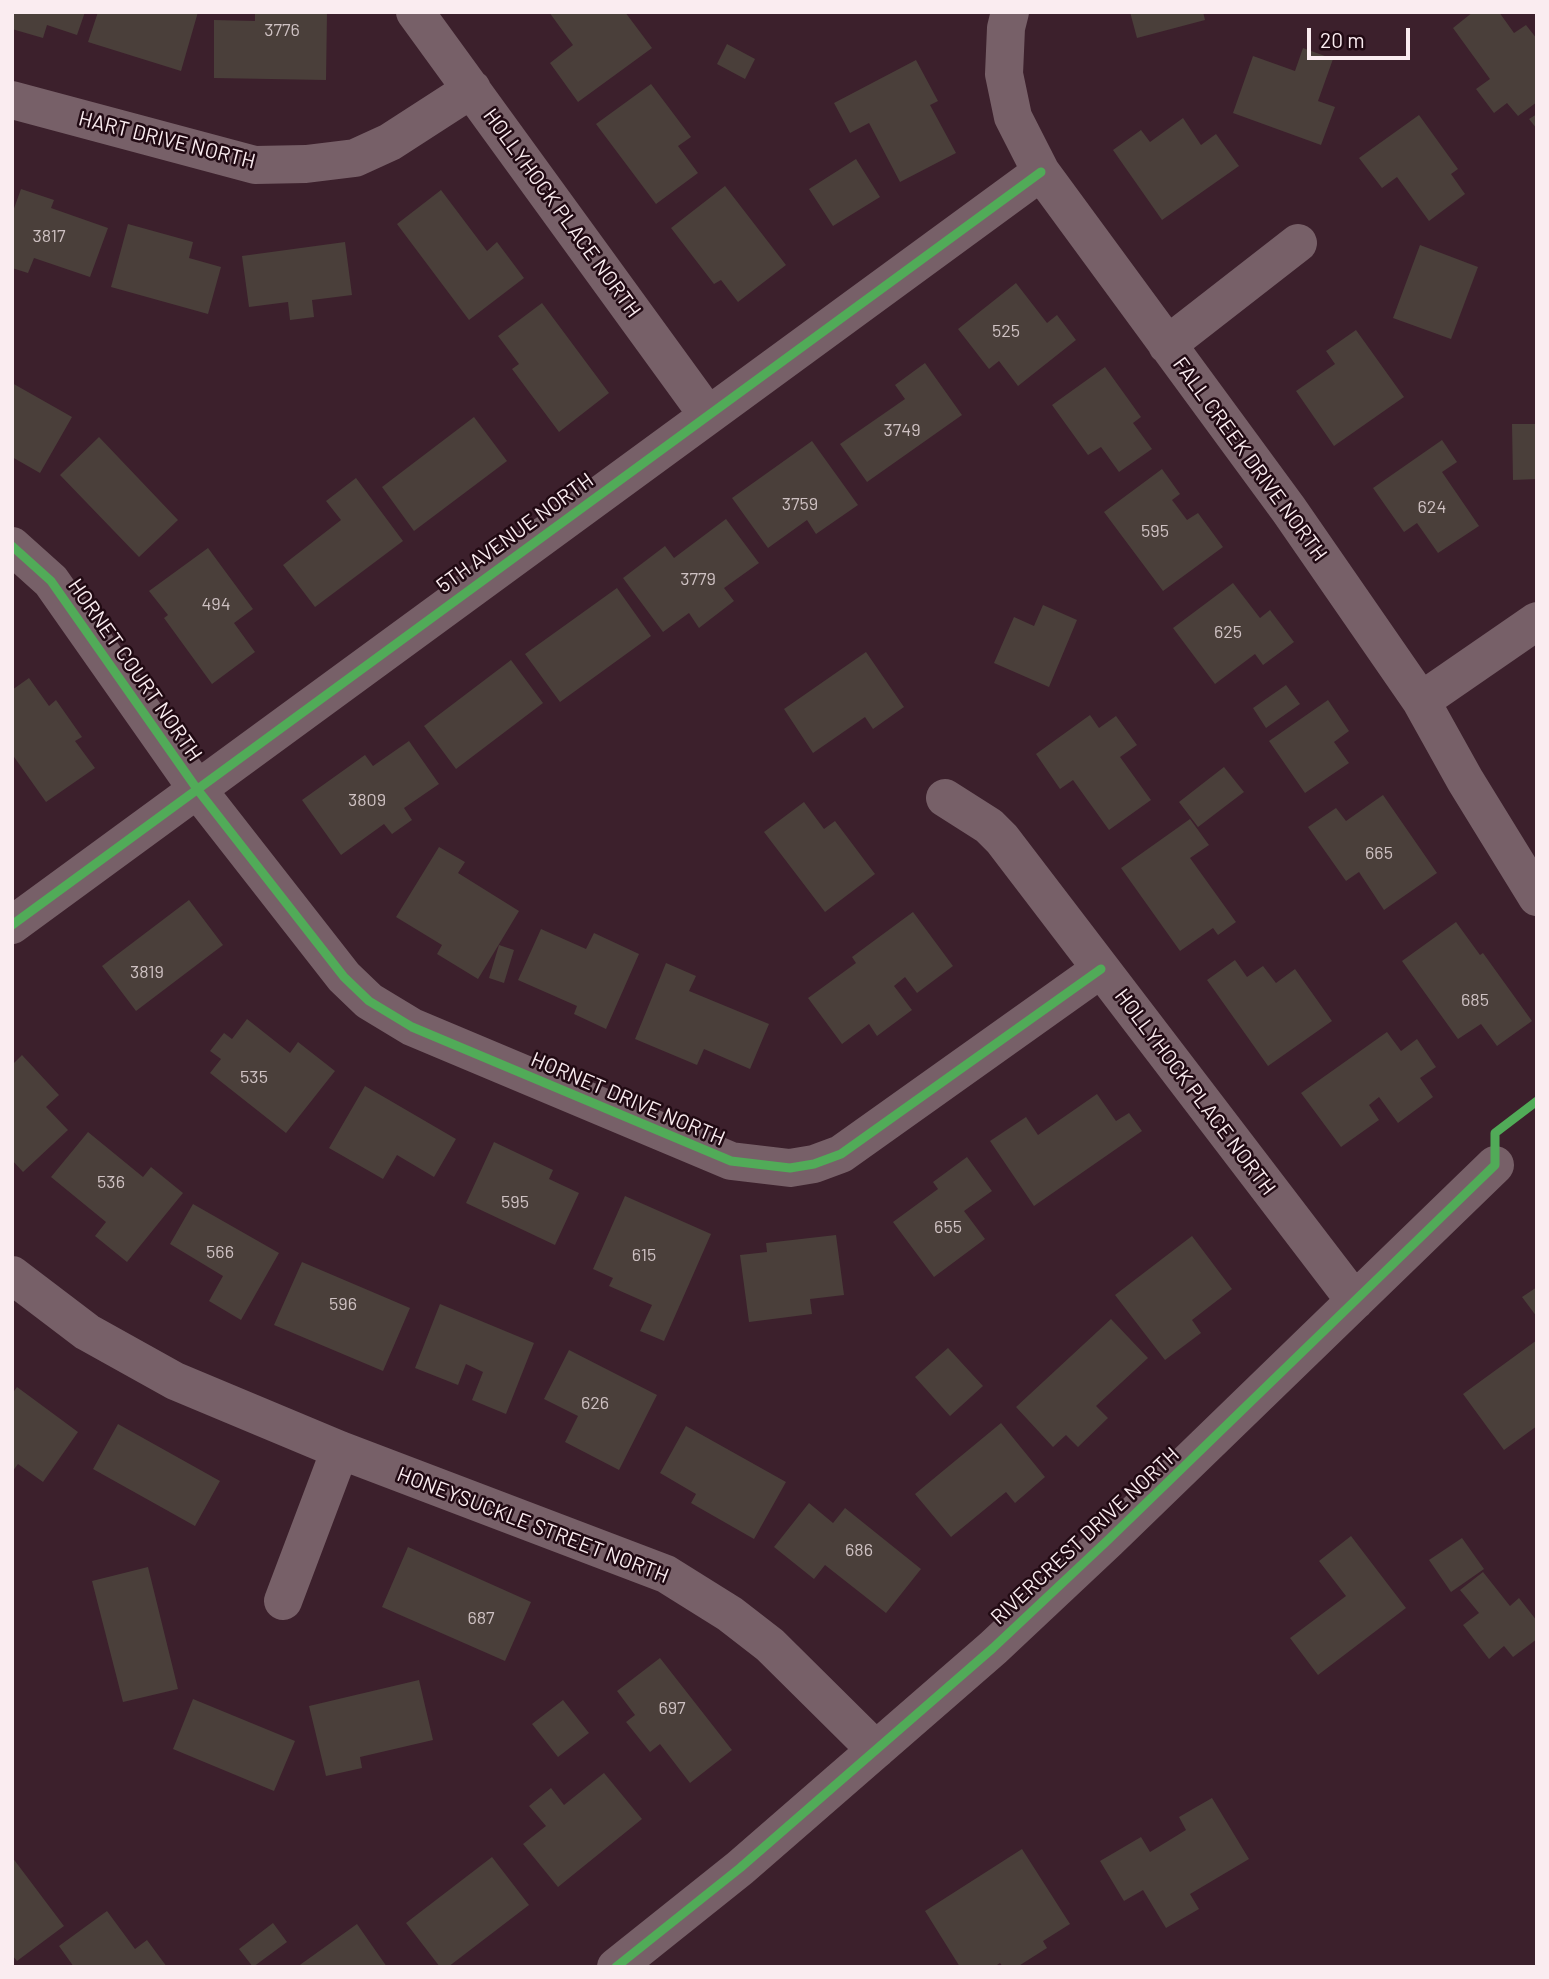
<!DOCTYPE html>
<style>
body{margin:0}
#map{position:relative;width:1549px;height:1979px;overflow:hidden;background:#3c202c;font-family:Barlow,sans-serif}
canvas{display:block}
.frame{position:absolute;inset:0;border:14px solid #faecf0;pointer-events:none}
.scale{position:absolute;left:1307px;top:28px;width:103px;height:32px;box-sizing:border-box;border:4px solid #faecf0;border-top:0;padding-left:9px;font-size:21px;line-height:24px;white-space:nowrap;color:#faecf0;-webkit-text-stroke:5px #210a13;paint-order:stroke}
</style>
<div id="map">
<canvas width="1549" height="1979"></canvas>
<div class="frame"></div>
<div class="scale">20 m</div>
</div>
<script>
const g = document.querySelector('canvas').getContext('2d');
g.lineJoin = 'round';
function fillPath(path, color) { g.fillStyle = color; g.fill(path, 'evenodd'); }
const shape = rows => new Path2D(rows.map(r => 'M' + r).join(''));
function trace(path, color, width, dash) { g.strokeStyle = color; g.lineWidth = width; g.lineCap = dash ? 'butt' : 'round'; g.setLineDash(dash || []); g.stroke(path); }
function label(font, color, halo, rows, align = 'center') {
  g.font = font + ' Barlow,sans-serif'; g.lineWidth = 5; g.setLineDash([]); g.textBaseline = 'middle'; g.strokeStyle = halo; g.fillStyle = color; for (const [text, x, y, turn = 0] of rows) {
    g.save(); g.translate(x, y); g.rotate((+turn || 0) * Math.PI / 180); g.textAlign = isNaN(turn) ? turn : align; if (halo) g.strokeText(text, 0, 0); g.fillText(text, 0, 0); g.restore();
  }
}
fillPath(shape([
 [12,12,85,12,77,35,47,25,43,38,12,29],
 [98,12,198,12,181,71,88,42],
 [255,12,327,12,326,80,214,78,214,20,255,21],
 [549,12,625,12,652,48,578,102,550,63,573,45],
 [1130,12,1203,12,1205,20,1137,38],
 [1473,12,1499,12,1514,33,1526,25,1537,39,1537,102,1518,116,1507,103,1494,113,1476,89,1490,79,1453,28],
 [727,44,755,59,745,79,717,64],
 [1303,48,1333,59,1318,101,1335,107,1321,145,1233,113,1253,56,1295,71],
 [916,60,938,101,930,105,956,153,900,182,869,123,850,133,834,103],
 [651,84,691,137,678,146,698,173,656,204,596,124],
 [1537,114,1537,129,1529,119],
 [1419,115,1458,169,1451,174,1465,194,1429,221,1397,177,1382,188,1359,158],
 [1183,118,1201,145,1216,134,1239,166,1162,220,1113,150,1141,130,1150,142],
 [856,159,880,197,833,226,809,189],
 [725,186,786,265,738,302,721,280,714,284,671,228],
 [21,189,54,200,51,208,108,228,90,277,34,258,28,273,12,268,12,214],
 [441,190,487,251,497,242,524,278,469,320,397,224],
 [128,224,193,242,189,258,221,267,208,314,111,287],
 [345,242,352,295,312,300,314,317,290,320,288,302,249,307,242,256],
 [1420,245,1478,267,1451,339,1393,318],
 [1016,283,1047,323,1057,315,1076,340,1018,386,999,361,989,369,958,329],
 [542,303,609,393,559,432,512,369,519,364,498,336],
 [1356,330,1404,397,1334,446,1296,391,1335,364,1326,351],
 [925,363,962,415,867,482,840,444,905,399,895,385],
 [1105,367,1141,417,1133,423,1152,449,1119,472,1101,447,1088,455,1052,405],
 [12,383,72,417,40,473,12,457],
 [474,417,507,461,414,531,382,487],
 [1512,424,1537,424,1537,479,1513,480],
 [99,437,178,520,139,557,60,475],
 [1442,440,1457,462,1442,472,1479,526,1438,553,1417,523,1404,532,1373,488],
 [812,441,858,505,816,534,807,520,768,548,732,498],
 [1162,469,1180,494,1172,500,1187,520,1198,513,1223,547,1163,591,1104,512],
 [356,478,403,541,315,607,283,565,341,520,326,501],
 [726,519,759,563,724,588,734,601,699,628,689,613,663,632,623,578,665,546,674,558],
 [208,548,253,609,234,623,255,652,212,684,164,618,168,615,149,591],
 [1233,583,1260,618,1270,610,1294,642,1263,665,1255,654,1215,684,1173,628],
 [617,588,651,636,560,702,525,654],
 [1043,605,1077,620,1049,687,994,663,1014,617,1034,626],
 [866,652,904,707,873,729,865,717,813,753,784,709],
 [511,660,543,703,456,769,424,726],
 [29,678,49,706,56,700,82,737,75,741,95,768,46,802,12,754,12,690],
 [1286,685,1300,704,1266,728,1253,708],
 [1328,700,1349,731,1334,742,1349,763,1305,793,1269,741],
 [1090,715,1099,728,1116,716,1137,745,1120,757,1151,800,1109,830,1073,780,1060,789,1036,754],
 [409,741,439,784,404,808,412,820,392,834,384,824,341,855,302,800,365,755,373,766],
 [1224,767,1244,792,1198,827,1179,802],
 [1383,795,1437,873,1384,910,1359,872,1346,881,1308,827,1336,808,1346,821],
 [804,802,824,829,835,821,875,874,825,912,764,832],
 [1190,819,1209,845,1190,858,1236,922,1218,935,1213,928,1180,951,1121,868],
 [439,847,465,862,458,873,519,911,478,979,437,954,442,945,396,917],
 [189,900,223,945,136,1011,102,966],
 [913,912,953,966,917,993,905,977,894,986,912,1010,877,1036,869,1024,842,1044,808,998,856,963,852,957],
 [1456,922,1480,955,1483,953,1532,1021,1497,1046,1481,1024,1458,1039,1402,961],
 [541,929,586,949,594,933,639,954,606,1029,574,1014,577,1006,518,980],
 [499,945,514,950,504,983,489,978],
 [1235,960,1247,977,1263,966,1276,983,1295,969,1332,1021,1268,1066,1207,980],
 [666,963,696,976,689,991,769,1024,750,1069,704,1049,697,1065,635,1039],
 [247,1019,290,1053,298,1042,335,1071,286,1133,210,1073,221,1059,210,1051,224,1033,232,1039],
 [1387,1032,1401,1051,1417,1039,1436,1067,1420,1078,1433,1097,1398,1123,1379,1097,1369,1105,1379,1120,1341,1147,1301,1093],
 [22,1055,59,1095,46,1107,68,1130,23,1172,12,1160,12,1065],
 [365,1086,456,1139,434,1177,397,1155,383,1179,329,1148],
 [1097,1094,1116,1121,1129,1113,1142,1131,1034,1206,990,1141,1026,1117,1038,1135],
 [88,1132,143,1177,151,1167,183,1193,127,1262,95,1236,106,1222,51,1177],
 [494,1142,553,1170,549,1179,579,1193,555,1245,466,1203],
 [967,1157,992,1191,964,1211,985,1239,934,1277,893,1222,938,1189,933,1182],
 [625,1196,711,1234,664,1341,640,1331,652,1305,609,1286,613,1278,593,1269],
 [193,1204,279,1253,241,1320,209,1301,223,1276,170,1244],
 [836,1235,844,1295,810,1299,812,1314,749,1322,740,1255,767,1252,766,1243],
 [1192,1236,1232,1289,1192,1320,1201,1333,1165,1360,1115,1295],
 [302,1262,410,1308,383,1371,274,1325],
 [1537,1287,1537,1317,1522,1297],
 [440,1304,534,1343,506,1414,472,1400,483,1372,466,1364,458,1385,415,1368],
 [1111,1319,1148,1358,1096,1406,1108,1418,1078,1447,1066,1435,1053,1447,1016,1407],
 [1537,1340,1537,1426,1504,1450,1463,1394],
 [948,1348,983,1386,950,1416,915,1377],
 [569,1350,657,1395,619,1470,565,1442,578,1416,544,1399],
 [17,1387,78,1432,43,1482,18,1464,12,1472,12,1394],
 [1001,1423,1045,1477,1015,1503,1006,1492,951,1537,915,1494],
 [118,1424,220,1481,195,1526,93,1469],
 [686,1426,786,1482,754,1539,691,1503,696,1494,660,1473],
 [809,1503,833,1523,845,1508,921,1569,886,1613,825,1565,814,1579,774,1547],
 [1351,1536,1406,1608,1318,1675,1290,1638,1346,1596,1319,1561],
 [1462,1538,1484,1569,1451,1592,1429,1560],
 [408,1547,531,1602,505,1661,382,1607],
 [148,1567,178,1689,123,1702,92,1581],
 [1483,1572,1510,1606,1519,1598,1537,1621,1537,1639,1513,1657,1504,1646,1489,1659,1463,1625,1479,1613,1460,1590],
 [660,1658,732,1750,690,1783,660,1744,650,1752,626,1722,635,1715,617,1691],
 [419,1680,433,1740,360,1757,362,1768,326,1776,309,1706],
 [193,1699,295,1741,274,1791,173,1749],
 [563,1700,589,1733,558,1757,532,1724],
 [604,1773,642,1819,558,1887,523,1844,546,1826,529,1806,551,1788,564,1805],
 [1212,1798,1249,1859,1190,1894,1199,1909,1166,1928,1143,1890,1124,1901,1100,1861,1141,1837,1150,1852,1186,1830,1179,1817],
 [1022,1849,1070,1924,1043,1941,1047,1948,1017,1967,1003,1967,1000,1963,994,1967,960,1967,925,1911],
 [12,1857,64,1926,17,1961,12,1955],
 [492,1857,529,1905,448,1967,440,1967,406,1923],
 [107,1911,135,1949,147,1940,167,1967,74,1967,59,1946],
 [273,1923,287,1942,253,1967,239,1949],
 [357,1924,387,1967,297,1967]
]), '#4a3f3a');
trace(shape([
 [415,12,707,414],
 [1010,12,1006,28,1004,74,1013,117,1041,172,1289,510,1421,701,1465,780,1537,897],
 [12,100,255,165,306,164,355,158,390,142,472,89],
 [1167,345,1298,243],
 [12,546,51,581,197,789,344,977,369,1001,412,1027,731,1161,790,1168,814,1164,841,1154,1101,969],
 [1421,701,1537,621],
 [945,798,989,826,1002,839,1355,1301],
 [12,925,1041,172],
 [12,1275,87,1332,175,1381,340,1450,666,1574,730,1614,770,1645,876,1750],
 [283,1601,340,1450],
 [616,1967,740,1868,993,1648,1108,1540,1495,1165]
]), '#776068', 38);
trace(shape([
 [12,546,51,581,197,789,344,977,369,1001,412,1027,731,1161,790,1168,814,1164,841,1154,1101,969],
 [12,925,1041,172],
 [616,1967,740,1868,993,1648,1108,1540,1495,1165,1495,1133,1537,1101]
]), '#51ab58', 9);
label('18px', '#cec1c2', null, [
 ["3776",282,30],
 ["3817",49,236],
 ["525",1006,331],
 ["3749",902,430],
 ["3759",800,504],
 ["624",1432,507],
 ["595",1155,531],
 ["3779",698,579],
 ["494",216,604],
 ["625",1228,632],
 ["3809",367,800],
 ["665",1379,853],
 ["3819",147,972],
 ["685",1475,1000],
 ["535",254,1077],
 ["536",111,1182],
 ["595",515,1202],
 ["655",948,1227],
 ["566",220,1252],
 ["615",644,1255],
 ["596",343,1304],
 ["626",595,1403],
 ["686",859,1550],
 ["687",481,1618],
 ["697",672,1708]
]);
label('21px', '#faecf0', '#210a13', [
 ["HART DRIVE NORTH",167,140,14],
 ["HOLLYHOCK PLACE NORTH",562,213,54],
 ["FALL CREEK DRIVE NORTH",1250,459,54],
 ["5TH AVENUE NORTH",515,533,-36],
 ["HORNET COURT NORTH",135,670,55],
 ["HOLLYHOCK PLACE NORTH",1195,1092,53],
 ["HORNET DRIVE NORTH",628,1099,23],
 ["HONEYSUCKLE STREET NORTH",533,1525,21],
 ["RIVERCREST DRIVE NORTH",1085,1536,-43]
]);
</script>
